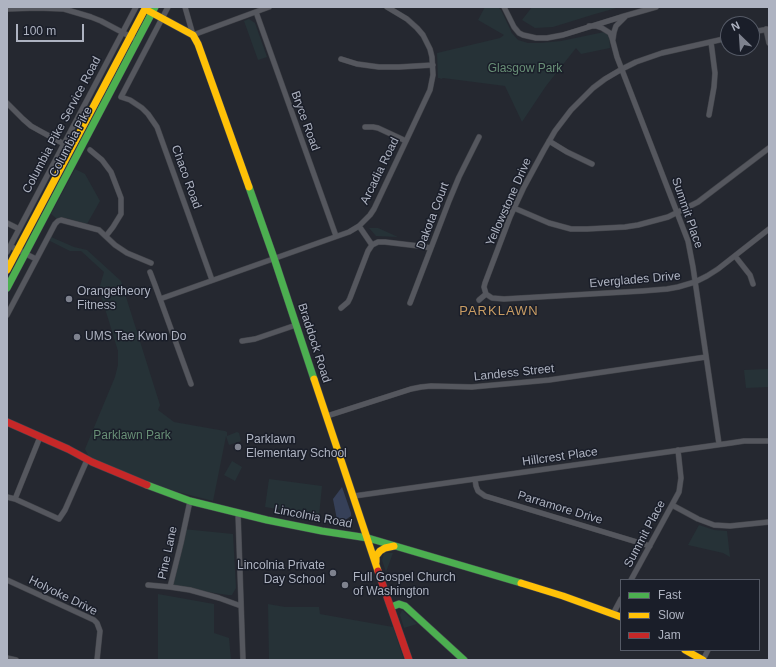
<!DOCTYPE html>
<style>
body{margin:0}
#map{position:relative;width:776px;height:667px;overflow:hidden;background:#252830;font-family:Helvetica,sans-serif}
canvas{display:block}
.frame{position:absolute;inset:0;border:8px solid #aeb3c1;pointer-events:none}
.legend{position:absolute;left:620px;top:579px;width:140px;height:72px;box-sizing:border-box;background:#1a1e29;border:1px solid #555a66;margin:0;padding:5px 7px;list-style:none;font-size:12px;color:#aeb3c1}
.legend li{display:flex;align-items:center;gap:8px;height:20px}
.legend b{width:20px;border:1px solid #555a66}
.north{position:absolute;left:720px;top:16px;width:40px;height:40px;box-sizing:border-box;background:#1a1e29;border:1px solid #555a66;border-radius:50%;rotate:335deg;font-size:11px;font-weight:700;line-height:16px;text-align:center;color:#aeb3c1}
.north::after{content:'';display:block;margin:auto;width:14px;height:18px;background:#7e828e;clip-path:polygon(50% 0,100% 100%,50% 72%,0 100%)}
.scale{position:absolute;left:16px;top:24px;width:68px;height:18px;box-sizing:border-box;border:2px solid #aeb3c1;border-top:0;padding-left:5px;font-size:12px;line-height:14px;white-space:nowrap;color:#aeb3c1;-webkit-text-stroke:3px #1a1e29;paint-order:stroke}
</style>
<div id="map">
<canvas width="776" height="667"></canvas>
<div class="frame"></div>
<ul class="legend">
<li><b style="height:5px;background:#4caf50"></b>Fast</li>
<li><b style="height:5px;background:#ffc107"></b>Slow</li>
<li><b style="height:5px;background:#c62828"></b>Jam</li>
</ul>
<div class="north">N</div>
<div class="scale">100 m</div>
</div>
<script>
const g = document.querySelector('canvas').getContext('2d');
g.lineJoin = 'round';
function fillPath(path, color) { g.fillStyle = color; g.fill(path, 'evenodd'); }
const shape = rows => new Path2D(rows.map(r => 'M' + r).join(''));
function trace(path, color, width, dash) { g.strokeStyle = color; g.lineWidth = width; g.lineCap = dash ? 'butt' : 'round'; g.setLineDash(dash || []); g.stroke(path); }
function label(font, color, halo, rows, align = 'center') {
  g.font = font + ' Helvetica,sans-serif'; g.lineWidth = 3; g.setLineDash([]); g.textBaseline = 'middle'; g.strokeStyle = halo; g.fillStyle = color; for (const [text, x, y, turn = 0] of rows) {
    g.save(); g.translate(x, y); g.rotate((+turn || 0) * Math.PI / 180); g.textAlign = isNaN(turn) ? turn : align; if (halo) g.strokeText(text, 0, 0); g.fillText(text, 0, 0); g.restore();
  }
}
fillPath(shape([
 [485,7,498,7,501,10,511,31,511,32,518,40,528,43,540,43,561,41,609,31,610,48,581,54,576,48,546,86,522,122,505,86,443,78,441,79,440,78,438,78,437,53,500,38,504,35,478,20],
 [532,7,620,7,595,14,553,27,535,28,522,20],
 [249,19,255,23,267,57,258,60,244,21],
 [75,169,85,174,100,201,87,224,66,218,57,219,51,214],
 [369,228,378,228,398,237,376,236],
 [51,237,74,247,87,250,121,281,160,405,158,410,174,422,225,431,227,432,227,436,237,432,239,433,241,441,229,445,226,436,213,501,178,492,145,481,97,461,89,457,85,449,115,377,118,365,118,351,99,289,104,272,81,251,70,251,50,241],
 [769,369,769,387,746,388,744,370],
 [232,461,242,467,235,481,224,475],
 [269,479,322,486,319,516,265,507],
 [699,525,714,530,727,531,730,557,723,553,688,545],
 [183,529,233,534,236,588,232,595,228,595,168,586],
 [384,553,393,553,386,572,382,560],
 [158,594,214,604,214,633,229,638,231,660,158,660],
 [268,604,285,607,319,607,320,614,393,627,404,660,269,660],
 [402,610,417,624,404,628,400,615]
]), '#263237');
fillPath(shape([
 [342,487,351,513,351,516,338,525,333,499]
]), '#364058');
const street = shape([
 [168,7,121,97,130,100,142,108,148,114,157,127,212,280],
 [185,7,193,35,269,7],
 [504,7,514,27,519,33,523,35,536,38,547,38,563,35,621,17,656,7],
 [7,9,37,8,64,9,91,17,101,21,133,38],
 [256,12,336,236],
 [589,26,596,26,602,28,610,33,612,38,617,57,688,241,693,267,719,444],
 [766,29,769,43],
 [752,32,769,29],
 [613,39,614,32,616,26,626,16],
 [341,59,357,64,379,67,399,67,433,65],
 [7,103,23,119,31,126,40,131,64,144],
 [709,115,714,87,715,73,711,42],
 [365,127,373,127,378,128,406,141],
 [549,141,567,152,592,164],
 [90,150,102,160,111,172,121,198,121,214,113,227,106,236],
 [514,208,549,223,571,229,587,229,625,227,638,225,668,217,698,202,769,148],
 [7,223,19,229],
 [359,226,372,245],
 [10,246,36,259],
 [7,252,136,7],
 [735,256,750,275,753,284],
 [150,272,155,285,191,384],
 [486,294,484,287,485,283,510,217,524,187,544,150,555,131,571,110,593,88,605,79,622,69,636,62,662,53,728,38],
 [486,294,492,298,504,299,642,291,667,289,678,287,695,282,707,276,718,269,769,229],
 [160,299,349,232,359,226,370,215,374,209,430,90,433,75,432,57,430,49,423,35,417,28,407,19,387,7],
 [479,300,486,294],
 [410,303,449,201,459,177,479,137],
 [341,308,348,302,350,298,368,251,372,245,378,242,385,242,419,246,431,248],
 [7,315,55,224,58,221,61,220,99,230,115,245,127,253,151,263],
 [242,341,255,339,296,325],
 [327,416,411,389,421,387,431,386,472,387,549,380,706,357],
 [475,479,476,486,478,491,485,496,650,546],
 [354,496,731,443,744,441,769,441],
 [7,497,15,499,59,519,65,510,87,460],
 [15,499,40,437],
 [672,505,698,519,714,525,730,526,769,522],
 [238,513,243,660],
 [7,580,94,620,97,623,100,631,97,660],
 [631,580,679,492,681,478,678,450],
 [148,585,170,587,190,590,219,598,241,606],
 [170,587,181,543,190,501],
 [613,614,621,599],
 [7,658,16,660],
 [703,660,708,650]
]);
const fast = shape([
 [249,187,274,258,314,379],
 [7,288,155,7],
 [147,485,190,501,267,520,322,531,368,538,521,583],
 [391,607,399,604,405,606,464,660]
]);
const slow = shape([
 [145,9,193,35,198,44,249,187],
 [7,270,146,7],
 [314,379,378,571],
 [376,562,376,556,380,551,385,548,394,546],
 [521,583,563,596,621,617],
 [685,650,703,660]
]);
const jam = shape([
 [7,422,68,449,92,462,147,485],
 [378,571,409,660]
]);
trace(street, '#414349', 6);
trace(fast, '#42454d', 8);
trace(slow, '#42454d', 8);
trace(jam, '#42454d', 8);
trace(street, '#55575e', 5);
trace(fast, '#4caf50', 7);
trace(slow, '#ffc107', 7);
trace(jam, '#c62828', 7);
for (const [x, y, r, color] of [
 [69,299,4,"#7e828e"],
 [77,337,4,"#7e828e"],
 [238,447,4,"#7e828e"],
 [333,573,4,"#7e828e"],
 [345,585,4,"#7e828e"]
]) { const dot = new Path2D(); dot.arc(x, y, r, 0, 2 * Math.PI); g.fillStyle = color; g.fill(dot); trace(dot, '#1a1e29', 1.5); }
label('12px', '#688f76', '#1a1e29', [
 ["Glasgow Park",525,69],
 ["Parklawn Park",132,436]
]);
label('12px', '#aeb3c1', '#1a1e29', [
 ["Bryce Road",305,121,70],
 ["Columbia Pike Service Road",62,125,-62],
 ["Columbia Pike",71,142,-62],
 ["Arcadia Road",380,171,-64],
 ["Chaco Road",186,177,70],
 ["Yellowstone Drive",509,202,-66],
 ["Summit Place",687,213,71],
 ["Dakota Court",433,216,-69],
 ["Everglades Drive",635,280,-5],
 ["Braddock Road",314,343,72],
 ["Landess Street",514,373,-6],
 ["Hillcrest Place",560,457,-8],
 ["Parramore Drive",560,508,17],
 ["Lincolnia Road",313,517,11],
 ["Summit Place",645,534,-62],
 ["Pine Lane",168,553,-78],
 ["Holyoke Drive",63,596,26]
]);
label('12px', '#aeb3c1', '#1a1e29', [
 ["Orangetheory",77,292],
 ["Fitness",77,306],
 ["UMS Tae Kwon Do",85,337],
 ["Parklawn",246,440],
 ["Elementary School",246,454],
 ["Lincolnia Private",325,566,"right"],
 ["Day School",325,580,"right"],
 ["Full Gospel Church",353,578],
 ["of Washington",353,592]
], 'left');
g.letterSpacing = '1px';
label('13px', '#c89c63', '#1a1e29', [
 ["PARKLAWN",499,311]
]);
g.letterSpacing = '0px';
</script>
